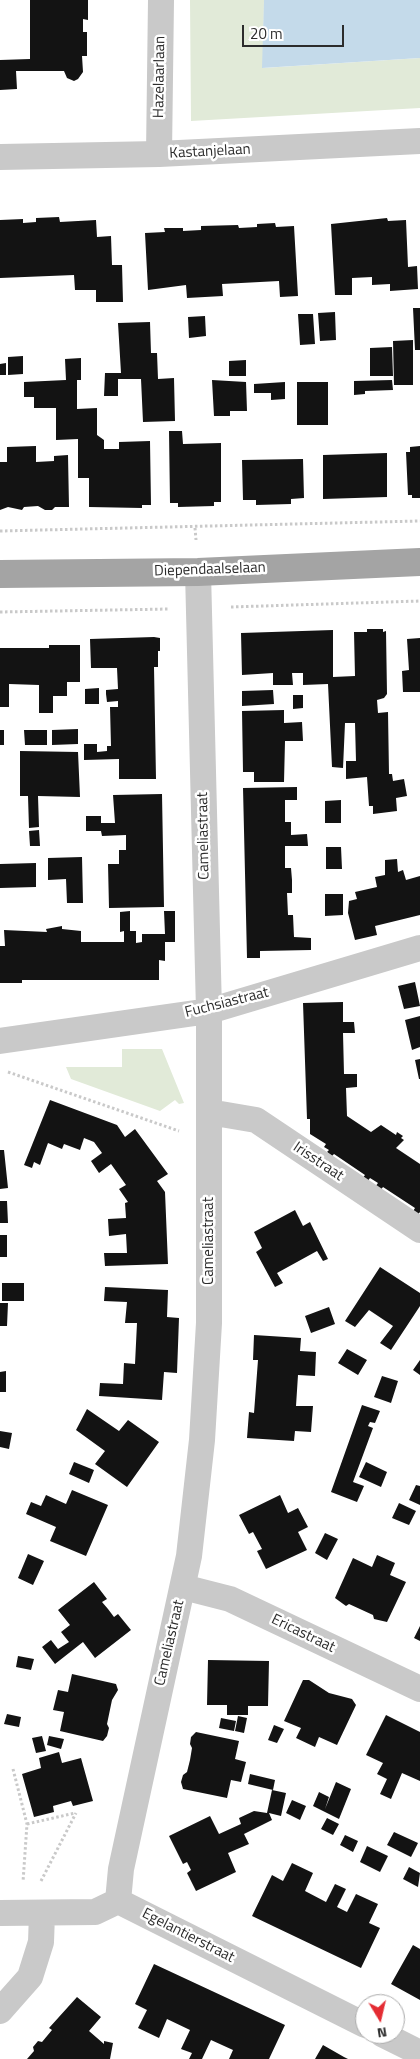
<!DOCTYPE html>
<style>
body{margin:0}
#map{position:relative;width:420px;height:2059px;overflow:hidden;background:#fff;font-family:"Titillium Web",sans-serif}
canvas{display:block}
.north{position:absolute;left:355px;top:1994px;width:50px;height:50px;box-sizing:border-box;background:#fff;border:1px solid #ababab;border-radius:50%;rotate:171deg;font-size:14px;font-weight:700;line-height:20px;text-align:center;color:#2c2c2c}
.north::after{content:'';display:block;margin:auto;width:18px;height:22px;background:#e42c33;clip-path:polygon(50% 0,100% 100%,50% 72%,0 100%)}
.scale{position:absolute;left:242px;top:25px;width:102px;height:22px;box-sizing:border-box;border:2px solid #2c2c2c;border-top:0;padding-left:6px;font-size:15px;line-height:18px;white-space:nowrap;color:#2c2c2c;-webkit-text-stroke:4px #fff;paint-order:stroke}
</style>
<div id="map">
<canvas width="420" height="2059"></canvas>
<div class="north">N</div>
<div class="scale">20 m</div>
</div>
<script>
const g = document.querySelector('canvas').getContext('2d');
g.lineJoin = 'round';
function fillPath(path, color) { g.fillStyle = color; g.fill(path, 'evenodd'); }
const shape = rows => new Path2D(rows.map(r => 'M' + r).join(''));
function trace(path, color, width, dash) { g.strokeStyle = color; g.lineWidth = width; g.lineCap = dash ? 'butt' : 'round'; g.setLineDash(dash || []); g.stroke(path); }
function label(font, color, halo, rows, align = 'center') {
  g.font = font + ' "Titillium Web",sans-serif'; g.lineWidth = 5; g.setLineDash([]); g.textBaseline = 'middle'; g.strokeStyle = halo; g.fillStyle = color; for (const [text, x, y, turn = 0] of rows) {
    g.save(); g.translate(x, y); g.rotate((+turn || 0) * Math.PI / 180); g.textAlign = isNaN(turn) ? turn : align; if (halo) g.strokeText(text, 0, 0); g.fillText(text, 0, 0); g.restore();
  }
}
fillPath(shape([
 [190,0,264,0,263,68,420,58,420,108,191,121],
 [122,1049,162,1049,184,1103,179,1104,175,1100,160,1111,71,1079,66,1067,122,1067]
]), '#e1ead8');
fillPath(shape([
 [264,0,420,0,420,58,262,68]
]), '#c4daea');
fillPath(shape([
 [30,0,88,0,88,20,83,19,83,32,87,32,87,56,82,56,83,72,78,79,74,81,67,78,64,71,16,71,17,89,0,90,0,60,30,59],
 [59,217,60,222,96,220,97,237,111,236,112,265,122,265,123,302,96,302,96,290,75,290,74,275,0,278,0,220,23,219,23,223,36,222,36,218],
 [387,218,388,221,406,220,408,267,417,266,418,289,390,291,390,284,372,285,372,277,352,278,352,295,335,295,331,224],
 [275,223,276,227,294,226,298,296,280,297,279,281,222,284,223,296,187,298,186,285,148,290,145,233,165,232,164,228,183,228,183,231,201,230,201,226,238,225,239,228,257,227,257,224],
 [413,308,420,308,420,350,415,350],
 [335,312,336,340,320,341,318,313],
 [298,314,313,314,315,344,300,345],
 [205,316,206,336,189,338,188,317],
 [150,322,151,353,157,353,158,379,174,378,175,421,143,422,141,379,118,379,118,396,104,396,105,373,121,373,118,323],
 [413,340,413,385,394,385,393,341],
 [392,347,393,376,370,376,370,348],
 [23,356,23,374,8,375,8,357],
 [81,358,81,380,77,380,77,409,97,408,97,435,104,440,104,449,119,449,119,442,150,441,151,505,142,505,142,508,89,507,89,478,78,478,78,439,56,440,56,408,34,408,34,397,24,397,24,382,66,380,65,359],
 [246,360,246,376,229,376,229,361],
 [6,363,6,375,0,375,0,364],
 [212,380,246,382,247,411,230,411,230,416,214,416],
 [392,380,393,390,365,391,365,394,354,395,354,381],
 [285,382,285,399,271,400,271,393,254,393,254,384],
 [297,382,328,382,328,425,297,425],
 [169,431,182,431,183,444,221,443,221,502,214,502,214,506,178,507,178,503,170,503],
 [36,446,36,462,54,461,54,456,68,455,69,507,55,507,52,510,45,510,38,506,24,507,22,510,8,507,0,510,0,462,7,462,7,447],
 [420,446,420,498,412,498,412,495,408,495,406,452,410,452,410,447],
 [387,453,387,497,323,499,323,455],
 [303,459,304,498,291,499,291,504,256,505,256,500,243,500,242,460],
 [367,629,383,629,383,632,386,631,387,694,384,698,377,700,378,713,388,712,389,774,392,774,393,781,404,779,407,796,396,798,397,811,373,814,373,806,369,806,367,777,346,779,346,761,356,761,355,723,345,723,343,768,332,767,328,684,303,685,303,673,292,673,293,685,273,685,273,673,242,675,241,633,333,630,333,677,355,676,354,632,367,632],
 [154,637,160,638,160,651,158,651,158,667,154,667,156,779,119,779,119,759,84,760,84,744,97,744,97,752,107,751,107,746,111,746,110,707,118,707,118,701,107,702,106,694,106,690,118,689,117,668,91,668,90,639],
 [420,638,420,692,403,692,402,671,409,670,407,639],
 [49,645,80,645,80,682,67,682,67,696,53,696,53,713,39,713,39,685,9,684,9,707,0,707,0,648,49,648],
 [99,688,99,704,85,704,85,689],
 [273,690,274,704,242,706,242,691],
 [293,695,303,695,303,708,293,709],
 [284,710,284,723,302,722,303,741,285,741,284,782,254,782,254,772,243,772,242,711],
 [78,729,78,744,52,745,52,730],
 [0,730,4,730,4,745,0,745],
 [24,730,47,730,47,745,25,745],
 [20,751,78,752,80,797,38,796,39,827,29,828,28,796,20,796],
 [297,787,297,800,285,800,285,822,291,822,291,835,307,834,308,846,285,846,285,868,291,868,292,880,292,893,287,893,288,915,293,915,294,937,311,938,311,950,260,951,260,958,247,958,243,788],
 [162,794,164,907,109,908,108,864,119,864,119,850,126,850,126,835,102,836,101,831,86,831,86,816,101,816,101,823,115,823,113,795],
 [341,800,341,823,325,823,325,801],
 [39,830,40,846,30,846,29,831],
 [326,847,341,847,342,869,326,869],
 [82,857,83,903,67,903,66,879,48,880,48,858],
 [397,859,398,872,403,870,406,880,420,876,420,915,375,926,377,935,355,940,348,913,349,901,357,899,355,892,377,887,375,877,385,875,385,860],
 [36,863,36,887,0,888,0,864],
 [325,894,343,894,343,915,325,916],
 [130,911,130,931,136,931,136,943,142,942,142,934,165,934,164,911,175,911,175,942,165,942,165,961,159,960,159,980,22,980,22,983,0,983,0,946,5,946,4,930,47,932,46,929,62,926,62,929,81,931,81,942,124,942,124,931,120,932,120,912],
 [415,982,420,1006,404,1009,398,986],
 [343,1002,343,1022,354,1022,355,1033,343,1033,344,1074,357,1074,357,1087,346,1088,347,1116,371,1132,381,1125,396,1135,397,1132,403,1136,401,1138,404,1140,396,1148,420,1164,420,1212,417,1216,412,1213,415,1208,383,1187,380,1191,375,1187,378,1183,370,1178,367,1182,362,1179,365,1175,334,1154,332,1156,327,1152,329,1150,324,1147,326,1144,310,1134,310,1119,307,1119,303,1003],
 [420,1016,420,1047,412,1050,405,1020],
 [420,1059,420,1079,419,1079,415,1060],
 [50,1100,117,1125,125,1137,135,1129,168,1174,157,1181,165,1192,168,1264,105,1266,104,1253,127,1253,126,1234,109,1236,108,1219,126,1218,125,1203,128,1202,119,1189,126,1185,111,1164,99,1173,91,1161,102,1153,94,1142,84,1138,80,1150,64,1144,62,1149,48,1143,40,1165,34,1162,32,1168,24,1165],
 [0,1150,4,1150,8,1188,0,1189],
 [0,1201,7,1201,8,1223,0,1223],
 [295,1210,303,1226,310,1222,328,1259,323,1261,317,1251,277,1273,283,1283,275,1287,256,1252,262,1248,254,1232],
 [0,1235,7,1235,7,1257,0,1257],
 [380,1267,420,1293,420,1306,391,1350,380,1343,393,1326,369,1310,355,1327,345,1321],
 [2,1283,24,1283,24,1301,2,1301],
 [105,1287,168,1290,167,1317,179,1318,177,1373,164,1372,162,1400,99,1396,100,1383,123,1384,124,1363,135,1364,137,1323,125,1323,127,1302,104,1301],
 [0,1303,8,1303,7,1326,0,1326],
 [329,1307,335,1324,311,1333,305,1316],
 [254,1335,301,1338,300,1351,316,1352,315,1376,298,1375,296,1406,313,1406,311,1432,295,1431,294,1441,247,1438,249,1412,254,1413,258,1360,253,1360],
 [347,1349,367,1360,358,1375,338,1363],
 [420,1360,420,1375,413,1370],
 [6,1371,6,1392,0,1392,0,1372],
 [382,1376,398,1381,391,1403,374,1397],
 [362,1405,380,1411,375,1423,370,1422,368,1426,373,1428,353,1482,364,1486,357,1502,331,1492],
 [87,1409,119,1431,128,1420,159,1442,127,1487,95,1464,105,1451,76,1430],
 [0,1431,12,1433,9,1449,0,1447],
 [74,1462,94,1470,89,1483,69,1474],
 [366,1462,387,1472,381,1487,359,1477],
 [416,1485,420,1486,420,1505,409,1500],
 [72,1490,108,1505,86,1556,50,1541,56,1527,26,1514,31,1502,41,1506,46,1495,66,1504],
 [280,1495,288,1513,298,1508,308,1527,298,1532,307,1550,266,1569,257,1551,262,1549,253,1532,249,1534,239,1515],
 [399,1503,416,1511,409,1525,392,1518],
 [325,1533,338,1539,327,1560,315,1553],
 [28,1554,44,1561,33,1585,18,1578],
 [377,1555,395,1563,390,1575,406,1582,387,1622,374,1619,373,1615,349,1604,346,1606,335,1598,353,1558,372,1567],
 [94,1582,107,1599,102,1602,108,1609,114,1617,118,1614,131,1630,95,1658,83,1642,55,1664,42,1647,51,1640,58,1649,69,1642,61,1632,70,1625,58,1610],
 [420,1626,420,1641,414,1638],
 [18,1656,34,1659,31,1670,16,1667],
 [208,1660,269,1661,268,1706,248,1706,248,1715,227,1715,227,1705,207,1705],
 [72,1674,116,1684,118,1690,112,1700,107,1724,109,1728,107,1736,103,1741,60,1731,64,1712,53,1710,58,1690,68,1692],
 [303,1680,309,1680,329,1693,352,1699,356,1705,337,1745,319,1737,315,1747,296,1738,301,1728,284,1721],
 [7,1714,21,1717,19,1727,4,1724],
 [386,1715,420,1732,420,1781,402,1773,391,1799,380,1794,387,1779,377,1774,383,1763,366,1755],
 [238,1716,247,1718,244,1733,235,1731],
 [221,1718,236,1721,234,1731,219,1728],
 [274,1725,284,1729,277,1743,268,1740],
 [196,1732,239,1741,235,1759,246,1762,241,1782,231,1780,227,1798,183,1789,181,1782,183,1775,187,1772,190,1760,192,1748,190,1744,191,1737],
 [42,1736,46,1751,36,1753,32,1738],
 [49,1736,64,1739,61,1749,47,1745],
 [59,1752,62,1763,81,1758,93,1801,73,1806,71,1801,53,1806,54,1812,34,1817,22,1774,41,1768,39,1758],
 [250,1774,275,1780,273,1790,248,1784],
 [336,1782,351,1789,339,1819,313,1806,319,1792,329,1797,325,1809],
 [272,1790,286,1793,281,1816,269,1813,272,1820,244,1834,249,1844,228,1853,236,1872,196,1891,187,1873,191,1870,187,1862,183,1864,169,1836,210,1816,219,1834,241,1824,239,1818,254,1811,267,1813],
 [292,1800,306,1806,300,1820,286,1813],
 [327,1818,339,1824,333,1835,321,1829],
 [394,1832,418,1843,411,1857,387,1845],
 [345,1835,358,1841,353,1852,340,1845],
 [367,1846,388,1856,380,1872,360,1862],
 [292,1863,313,1873,305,1891,326,1902,335,1884,346,1889,337,1907,347,1912,356,1894,378,1904,369,1923,380,1928,361,1968,252,1916,272,1875,283,1881],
 [409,1867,420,1873,418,1887,403,1879],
 [413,1945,420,1949,420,2000,391,1984],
 [154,1964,285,2025,269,2059,229,2059,233,2050,211,2040,202,2059,189,2059,192,2053,181,2049,190,2030,167,2019,159,2038,138,2028,147,2010,135,2004],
 [77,1997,101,2017,89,2031,104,2044,104,2041,113,2043,110,2059,27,2059,34,2051,33,2047,38,2041,42,2042,52,2030,49,2028],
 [323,2045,344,2057,348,2059,315,2059]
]), '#131313');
trace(shape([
 [195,528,196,540],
 [0,531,420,521],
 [231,607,420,601],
 [0,612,169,609],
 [8,1072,179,1131],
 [13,1769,27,1824,23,1882],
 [27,1824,75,1813],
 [41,1881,76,1813]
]), '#c9c9c9', 3, [2.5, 2.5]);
trace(shape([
 [159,154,161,0],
 [0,157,159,154,420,141],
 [0,1041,209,1011,420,948],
 [209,1112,256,1120,420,1230],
 [183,1587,230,1599,420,1689],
 [118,1901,121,1869,189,1556,202,1440,209,1323,209,1011,198,572],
 [118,1901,365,2025],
 [0,1913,95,1912,118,1901],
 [0,2011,30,1977,41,1942,42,1914],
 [382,2034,420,2053]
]), '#c9c9c9', 26);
trace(shape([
 [0,574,198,572,420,562]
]), '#a4a4a4', 28);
label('15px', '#2c2c2c', '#fff', [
 ["Hazelaarlaan",160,77,-89],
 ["Kastanjelaan",210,152,-3],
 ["Diependaalselaan",210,570,-2],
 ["Cameliastraat",204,836,-91],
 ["Fuchsiastraat",227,1003,-14],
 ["Irisstraat",318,1162,34],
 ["Cameliastraat",209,1241,-90],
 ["Ericastraat",303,1634,26],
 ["Cameliastraat",170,1643,-77],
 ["Egelantierstraat",188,1936,27]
]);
</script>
